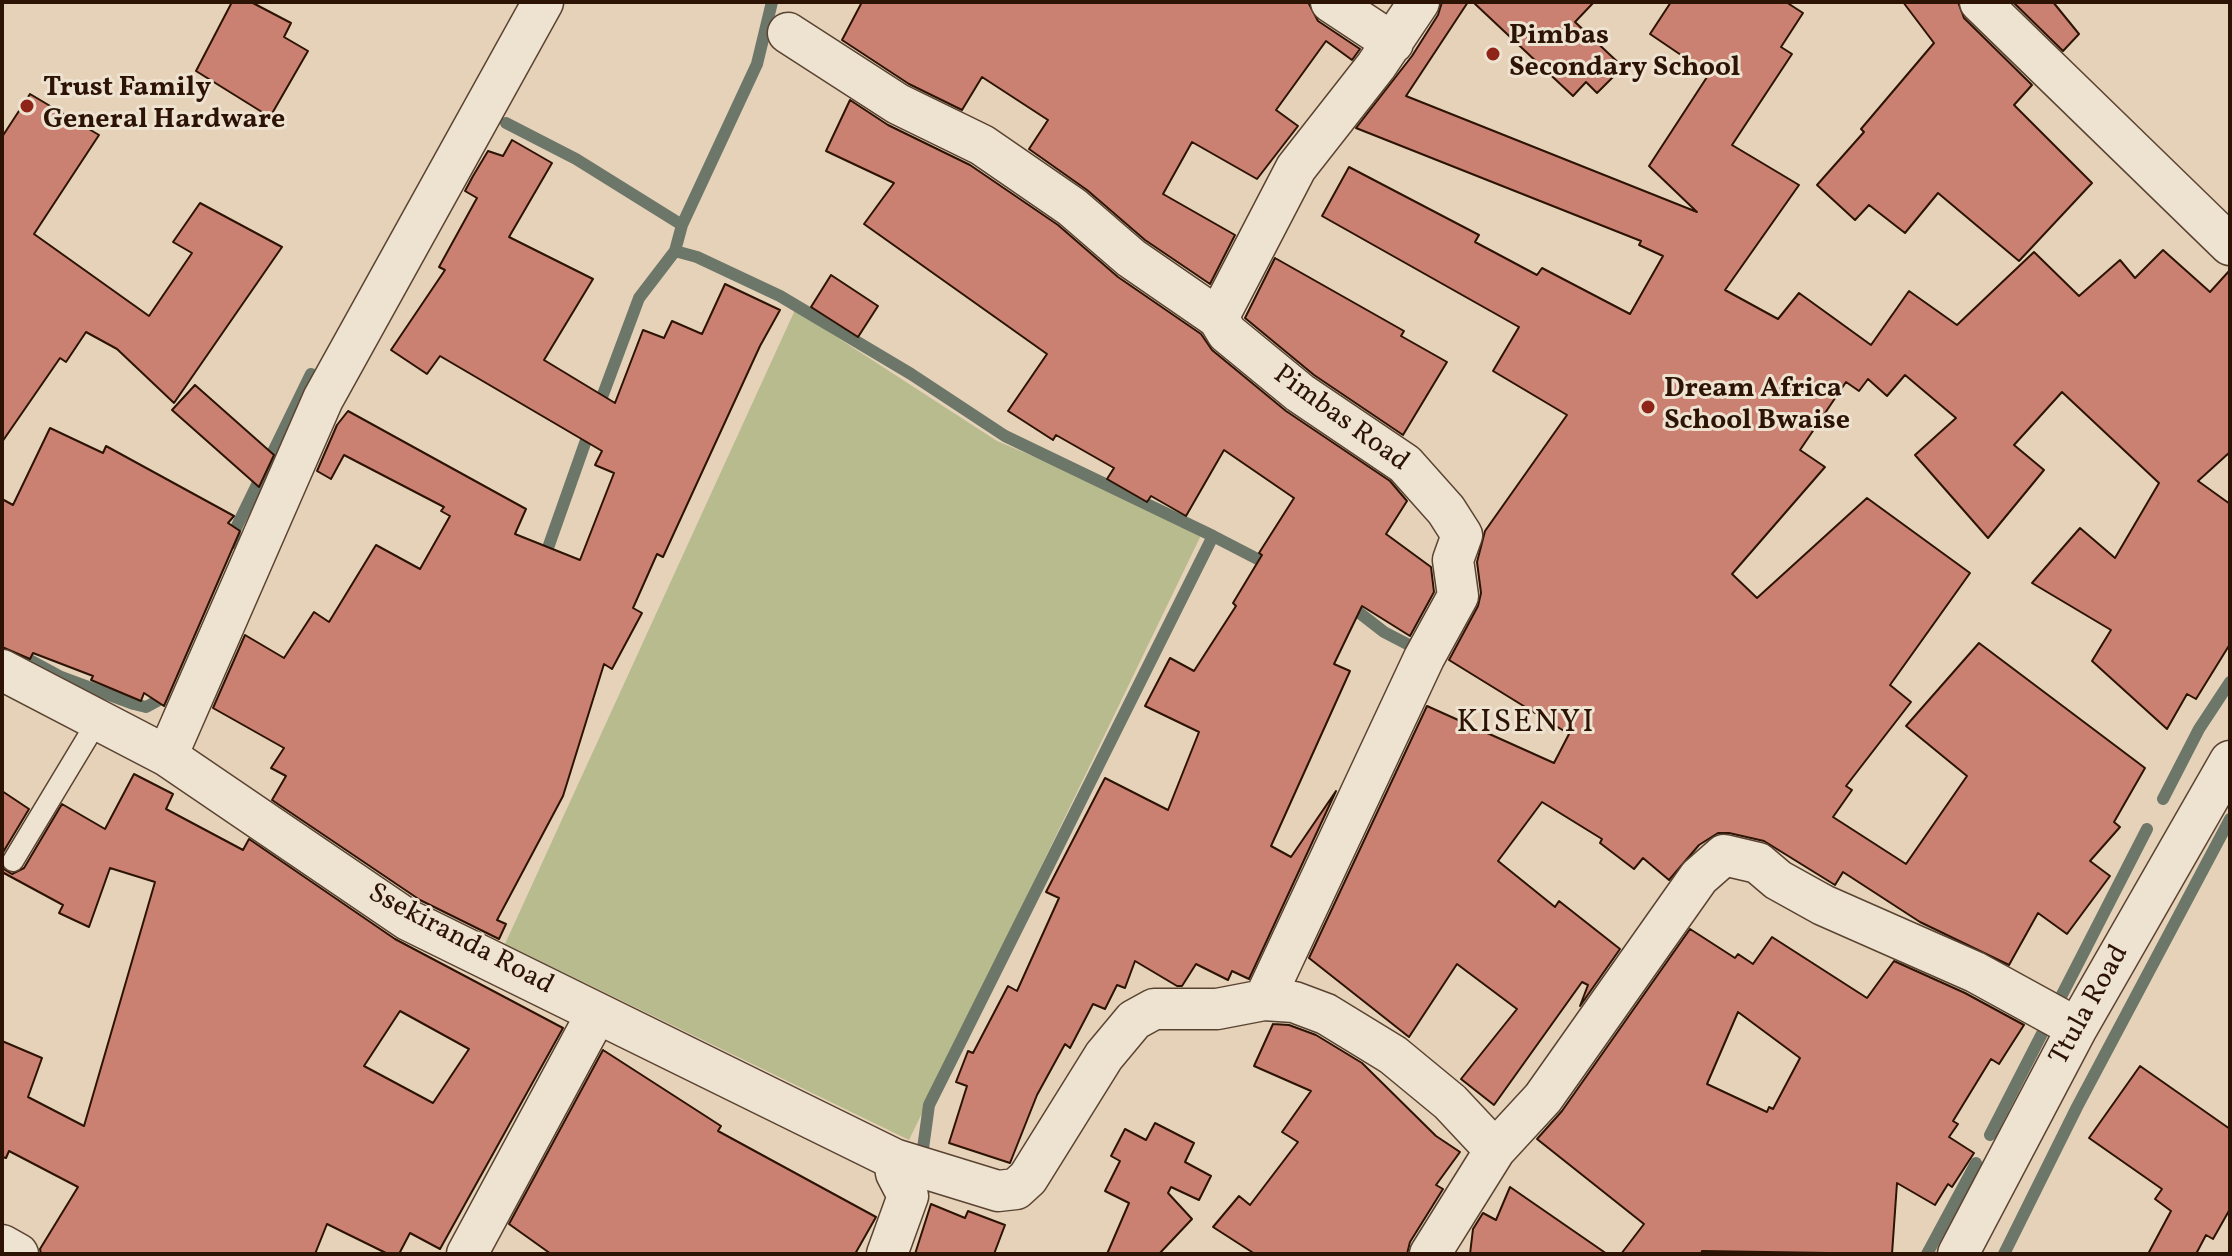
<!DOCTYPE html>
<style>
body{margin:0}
#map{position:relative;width:2232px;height:1256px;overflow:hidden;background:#e5d2b8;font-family:Vollkorn,serif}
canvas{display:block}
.frame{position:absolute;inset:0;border:4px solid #2c1304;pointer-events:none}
</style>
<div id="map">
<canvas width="2232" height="1256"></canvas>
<div class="frame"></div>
</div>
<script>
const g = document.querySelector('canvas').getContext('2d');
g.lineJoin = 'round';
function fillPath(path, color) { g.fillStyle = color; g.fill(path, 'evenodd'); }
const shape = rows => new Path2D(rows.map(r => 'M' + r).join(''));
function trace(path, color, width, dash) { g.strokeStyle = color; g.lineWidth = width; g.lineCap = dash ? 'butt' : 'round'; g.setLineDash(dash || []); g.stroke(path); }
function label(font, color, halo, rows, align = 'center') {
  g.font = font + ' Vollkorn,serif'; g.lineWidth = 6; g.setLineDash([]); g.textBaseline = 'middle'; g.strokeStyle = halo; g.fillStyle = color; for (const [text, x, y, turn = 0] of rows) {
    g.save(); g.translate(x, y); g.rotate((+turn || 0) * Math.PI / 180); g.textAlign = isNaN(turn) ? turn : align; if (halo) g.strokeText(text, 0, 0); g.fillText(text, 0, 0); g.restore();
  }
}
fillPath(shape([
 [795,310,997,441,1204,529,909,1140,505,944]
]), '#b7bb8d');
trace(shape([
 [506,123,576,159,682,225],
 [675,251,697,257,780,296,911,374,1005,436,1213,536,929,1105,921,1163],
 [598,408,639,298,675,251,682,225,757,64,772,2],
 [1213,536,1271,566],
 [234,543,235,530,311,374],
 [543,562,590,429],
 [1348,604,1384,632,1411,646,1418,657],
 [2,645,61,677,134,704,146,707,159,700,165,690],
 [2163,799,2199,729,2230,682],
 [1990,1135,2147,829],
 [1927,1254,1976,1163],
 [2004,1254,2077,1107,2230,819]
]), '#6c7669', 12);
const building = shape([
 [232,2,251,2,291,23,284,37,308,51,270,117,196,71,232,2],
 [862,2,1308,2,1318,21,1360,49,1352,60,1326,41,1276,110,1298,126,1257,179,1192,142,1163,194,1235,235,1210,284,1145,240,1087,190,1029,149,1048,120,982,77,962,110,909,84,842,40,862,2],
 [1442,2,1468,2,1406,96,1697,212,1649,166,1709,74,1650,34,1671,2,1786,2,1803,13,1781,47,1792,54,1732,145,1799,185,1725,290,1778,319,1799,293,1871,345,1909,291,1957,325,2034,252,2079,296,2120,260,2135,278,2163,250,2210,292,2230,270,2230,452,2198,481,2230,504,2230,644,2196,699,2187,694,2167,729,2092,661,2111,630,2032,583,2080,528,2115,558,2159,483,2062,392,2014,445,2044,470,1988,538,1915,455,1956,418,1905,375,1887,396,1868,379,1859,391,1846,382,1800,450,1825,467,1732,574,1757,598,1867,498,1970,573,1890,685,1911,702,1846,786,1852,790,1833,817,1906,864,1967,776,1906,726,1979,643,2145,768,2114,822,2120,827,2090,861,2110,876,2067,934,2038,913,2009,965,1920,922,1843,872,1835,885,1764,841,1729,833,1718,833,1699,845,1669,880,1643,858,1634,869,1600,843,1602,839,1542,802,1498,861,1555,907,1559,901,1620,949,1580,1006,1588,985,1582,982,1494,1105,1461,1079,1517,1009,1457,964,1409,1037,1309,958,1427,706,1554,763,1569,734,1449,660,1478,606,1481,593,1477,562,1485,531,1567,415,1493,371,1519,327,1322,216,1349,167,1479,235,1475,242,1537,275,1542,268,1630,314,1663,256,1639,245,1641,241,1356,128,1412,56,1438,15,1442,2],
 [1473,2,1594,2,1575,22,1623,67,1597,93,1586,82,1573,96,1473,2],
 [1903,2,1958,2,1964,18,2032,85,2014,105,2092,183,2019,261,1938,193,1905,233,1869,205,1855,220,1817,185,1864,132,1861,129,1934,43,1903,2],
 [2013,2,2053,2,2079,34,2063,51,2013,2],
 [30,94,99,135,34,234,149,316,192,253,173,242,200,203,282,247,174,403,117,349,86,332,66,362,60,358,2,442,2,137,30,94],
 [850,100,888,125,970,165,1058,225,1118,277,1201,334,1212,350,1286,411,1390,481,1407,501,1386,534,1431,567,1434,592,1410,636,1362,606,1334,664,1350,671,1271,846,1291,857,1336,791,1249,979,1232,971,1228,980,1196,964,1182,986,1177,986,1135,961,1125,988,1117,985,1105,1009,1093,1004,1070,1048,1065,1044,1037,1095,1010,1163,949,1143,967,1086,956,1082,968,1051,973,1053,1008,986,1017,991,1059,898,1046,892,1105,778,1168,810,1199,732,1145,706,1170,658,1194,671,1236,606,1233,603,1262,555,1259,553,1294,498,1224,450,1186,516,1151,496,1147,502,1107,479,1114,468,1056,435,1053,440,1008,411,1047,354,864,224,894,183,826,151,850,100],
 [512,140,552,163,509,237,593,279,544,360,615,403,643,330,664,338,672,321,702,334,725,284,780,310,760,346,663,557,657,554,633,608,642,613,612,669,604,664,563,796,497,920,506,924,499,939,420,900,272,800,286,776,271,768,284,748,213,708,245,635,284,658,314,612,329,622,376,545,420,569,450,516,441,511,444,507,344,455,331,479,317,471,337,425,348,411,526,509,515,534,580,560,614,473,595,465,602,451,440,356,427,374,391,350,445,270,439,267,477,198,465,191,473,176,488,151,503,156,512,140],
 [1275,258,1404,331,1401,336,1447,362,1403,435,1314,375,1245,318,1275,258],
 [831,275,878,306,858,337,811,307,831,275],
 [195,385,274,455,259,487,172,410,195,385],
 [50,428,103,453,106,446,234,516,228,523,240,531,164,706,144,693,141,701,91,680,93,676,33,653,30,659,2,647,2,499,13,505,50,428],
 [134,774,173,794,166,809,243,850,249,839,395,939,563,1028,440,1249,410,1233,399,1254,388,1254,327,1224,315,1254,41,1254,40,1249,78,1187,9,1151,6,1158,2,1157,2,1041,42,1058,28,1097,84,1126,155,882,110,868,89,927,59,913,63,905,2,872,2,868,12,874,24,868,62,804,105,829,134,774],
 [400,1011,469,1049,433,1103,364,1066,400,1011],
 [2,791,29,809,2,854,2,791],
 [1690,929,1735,958,1738,954,1753,964,1772,937,1867,998,1894,961,1965,993,2024,1025,1999,1064,1991,1059,1953,1121,1958,1124,1949,1137,1974,1153,1952,1187,1948,1184,1935,1205,1897,1183,1892,1254,1702,1251,1701,1254,1621,1254,1644,1224,1537,1139,1562,1111,1690,929],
 [1738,1012,1800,1058,1773,1109,1769,1107,1767,1112,1707,1084,1738,1012],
 [1273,1024,1289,1025,1316,1035,1362,1063,1436,1136,1460,1152,1436,1185,1443,1189,1410,1242,1407,1254,1255,1254,1213,1227,1239,1196,1250,1205,1298,1142,1282,1132,1311,1091,1254,1066,1273,1024],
 [603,1050,721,1126,718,1131,876,1217,855,1254,551,1254,509,1224,603,1050],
 [2140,1066,2230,1129,2230,1209,2213,1239,2206,1235,2196,1254,2148,1254,2171,1211,2155,1199,2162,1189,2089,1138,2140,1066],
 [1155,1123,1194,1143,1185,1162,1211,1176,1199,1200,1171,1187,1168,1193,1192,1219,1159,1254,1107,1254,1129,1203,1105,1191,1120,1161,1111,1156,1125,1129,1146,1140,1155,1123],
 [1510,1187,1607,1254,1470,1254,1473,1229,1483,1213,1496,1220,1510,1187],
 [931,1204,965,1218,968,1211,1005,1225,994,1254,915,1254,931,1204]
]);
fillPath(building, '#cb8172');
trace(building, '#2c1304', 2);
const service = shape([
 [13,861,98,720]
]);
const minor = shape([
 [1331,2,1393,43],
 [1980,2,2230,245],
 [788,33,898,104,982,145,1072,207,1131,258,1218,318],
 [2,670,167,756,408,920,894,1159,998,1191,1016,1189,1028,1178,1104,1056,1134,1020,1154,1009,1217,1009,1264,1000,1294,1002,1326,1014,1393,1055,1450,1102,1495,1150],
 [167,756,323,399,543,2],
 [1264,1000,1424,658,1458,596,1453,560,1462,535,1446,510,1405,464,1300,393,1227,333,1218,318,1296,168,1376,66,1419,2],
 [2,1245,18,1254],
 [467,1254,597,1013],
 [887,1254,908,1196,896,1173,894,1159],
 [1430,1254,1495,1150,1543,1098,1699,877,1724,855,1758,863,1778,880,1823,905,1975,972,2077,1028],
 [1958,1254,2077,1028,2230,761]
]);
trace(service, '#5a4331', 23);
trace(minor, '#5a4331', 43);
trace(service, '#eee2d1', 20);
trace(minor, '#eee2d1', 40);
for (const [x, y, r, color] of [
 [1493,54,8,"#8f2418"],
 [27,106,8,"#8f2418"],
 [1648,407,8,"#8f2418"]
]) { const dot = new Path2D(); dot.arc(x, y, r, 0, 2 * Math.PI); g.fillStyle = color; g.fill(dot); trace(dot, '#eee2d1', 3); }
label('bold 28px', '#2c1304', '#eee2d1', [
 ["Pimbas",1509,38],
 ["Secondary School",1509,70],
 ["Trust Family",43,90],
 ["General Hardware",43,122],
 ["Dream Africa",1664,391],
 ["School Bwaise",1664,423]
], 'left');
label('28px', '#2c1304', '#eee2d1', [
 ["Pimbas Road",1340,420,36],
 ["Ssekiranda Road",460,941,28],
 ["Ttula Road",2091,1006,-61]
]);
g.letterSpacing = '2px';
label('32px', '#2c1304', '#eee2d1', [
 ["KISENYI",1526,725]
]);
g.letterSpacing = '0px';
</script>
